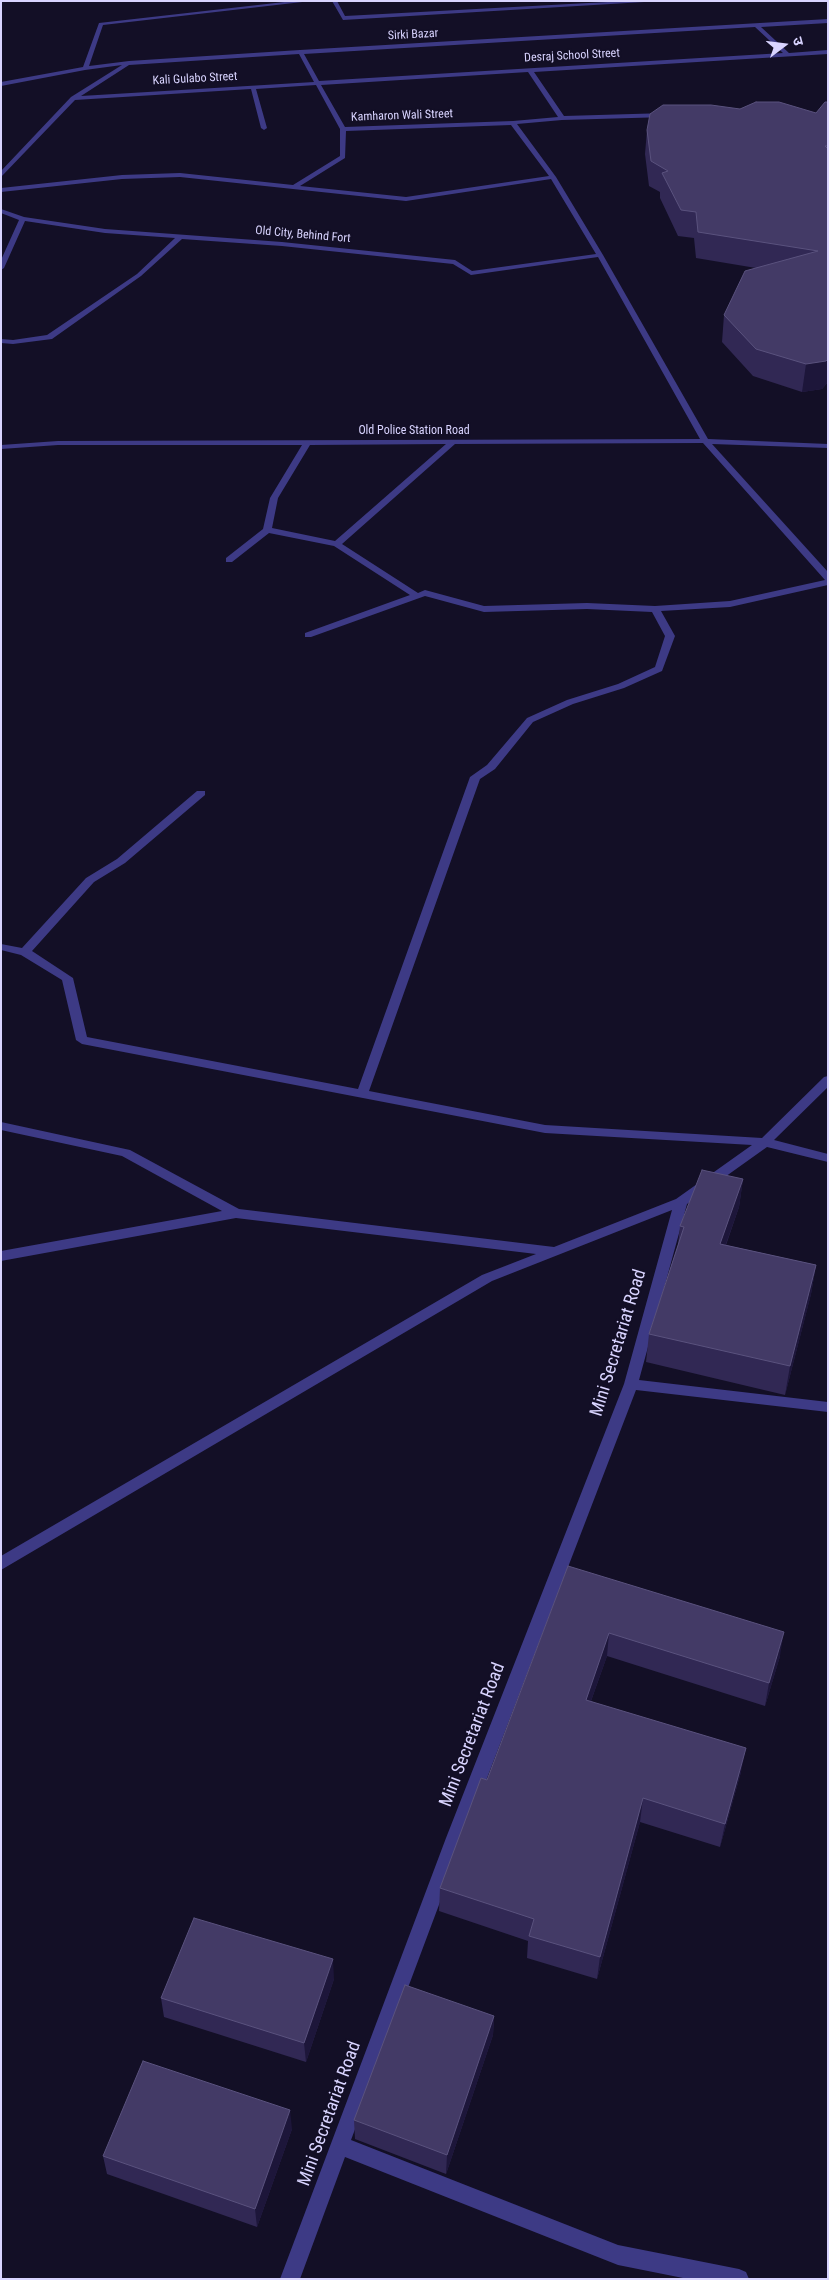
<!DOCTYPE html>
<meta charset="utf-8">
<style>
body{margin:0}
#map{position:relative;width:829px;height:2280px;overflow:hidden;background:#130f26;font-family:"Roboto Condensed","Noto Sans Devanagari",sans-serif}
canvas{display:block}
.frame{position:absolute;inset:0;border:2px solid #d9d4ff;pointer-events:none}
.north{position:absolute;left:759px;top:20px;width:50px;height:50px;-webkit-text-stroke:4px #130f26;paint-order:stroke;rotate:75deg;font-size:14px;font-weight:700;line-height:20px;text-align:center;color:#d9d4ff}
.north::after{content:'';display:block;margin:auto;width:18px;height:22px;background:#d9d4ff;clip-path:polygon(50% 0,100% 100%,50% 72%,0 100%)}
</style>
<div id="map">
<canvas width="829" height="2280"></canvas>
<div class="frame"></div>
<div class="north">उ</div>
</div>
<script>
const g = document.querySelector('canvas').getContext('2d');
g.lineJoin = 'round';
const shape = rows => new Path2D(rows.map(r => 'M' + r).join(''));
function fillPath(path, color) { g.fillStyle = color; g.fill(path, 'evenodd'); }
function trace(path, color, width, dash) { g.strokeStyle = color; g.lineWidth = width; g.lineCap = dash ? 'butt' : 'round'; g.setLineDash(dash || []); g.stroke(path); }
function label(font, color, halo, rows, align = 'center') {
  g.font = font + ' "Roboto Condensed",sans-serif'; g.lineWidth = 4; g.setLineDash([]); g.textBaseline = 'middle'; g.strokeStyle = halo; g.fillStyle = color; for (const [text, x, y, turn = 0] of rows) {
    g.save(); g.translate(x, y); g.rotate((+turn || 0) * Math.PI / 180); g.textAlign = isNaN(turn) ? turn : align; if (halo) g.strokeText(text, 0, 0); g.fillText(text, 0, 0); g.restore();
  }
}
fillPath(shape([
 [293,1,311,1,103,25,89,66,129,61,300,50,828,19,828,23,761,27,789,53,828,50,828,54,534,72,564,116,667,113,670,115,667,117,562,120,517,124,556,177,603,255,708,439,828,444,828,448,712,444,828,572,828,585,730,607,661,611,675,636,662,671,624,688,573,704,533,722,495,769,480,779,369,1091,545,1125,762,1138,824,1077,828,1076,828,1087,774,1140,828,1154,828,1162,767,1147,687,1204,639,1380,828,1402,828,1412,636,1390,464,1838,351,2140,618,2245,739,2269,746,2272,749,2279,688,2279,618,2265,345,2157,300,2279,280,2279,446,1838,624,1384,672,1210,492,1281,1,1570,1,1556,482,1275,536,1254,236,1218,1,1261,1,1251,222,1211,122,1156,1,1130,1,1122,130,1150,239,1209,554,1247,676,1199,752,1145,545,1133,82,1044,76,1040,62,980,21,955,1,950,1,944,22,948,86,878,117,859,197,791,205,791,205,795,125,863,94,882,32,951,73,978,87,1037,358,1089,470,777,487,765,527,718,567,700,618,684,655,667,665,636,652,612,587,609,484,612,425,596,311,637,305,637,305,633,410,595,334,546,269,533,232,562,226,562,226,558,263,529,270,498,302,445,58,445,1,449,1,445,58,441,700,439,598,257,471,275,453,264,282,246,182,239,141,276,52,339,13,344,1,343,1,339,13,340,47,335,137,274,175,238,105,233,25,221,4,268,1,270,1,260,19,220,1,213,1,209,24,217,105,229,282,242,455,260,472,271,596,254,551,179,406,201,180,177,122,179,1,192,1,188,122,175,180,173,293,185,340,156,340,129,316,85,256,89,267,128,264,130,261,128,251,89,75,100,1,177,1,171,71,97,122,65,85,70,1,86,1,82,83,67,99,23,293,1],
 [755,27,783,53,319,81,304,54,755,27],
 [299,54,314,82,81,96,129,65,299,54],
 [528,72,558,117,513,121,345,127,321,85,528,72],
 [511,125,549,176,406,197,300,186,345,158,346,131,511,125],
 [703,443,825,580,730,601,655,606,587,603,484,606,425,590,418,593,342,544,455,444,703,443],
 [446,444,335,541,272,528,278,498,310,445,446,444],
 [332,1,337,1,345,16,626,1,661,1,343,20,332,1]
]), '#3d3a85');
fillPath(shape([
 [828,102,828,382,822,389,802,392,753,376,722,342,724,315,756,268,696,258,694,238,678,236,660,198,660,192,649,186,645,154,647,130,740,109,816,113],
 [743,1179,739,1207,726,1245,816,1265,811,1294,785,1395,646,1362,649,1334,678,1245,680,1226],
 [568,1566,780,1656,765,1706,607,1656,591,1701,741,1772,720,1847,640,1822,597,1979,527,1958,528,1941,439,1911,440,1888,487,1780],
 [334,1979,306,2062,164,2017,161,1998],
 [494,2016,493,2035,446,2174,355,2139,354,2120],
 [292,2129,257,2227,107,2174,103,2156]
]), '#312854');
fillPath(shape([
 [828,359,828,382,822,389,802,392,806,364],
 [743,1179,739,1207,716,1272,720,1244],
 [816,1265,811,1294,785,1395,790,1366],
 [784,1632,780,1656,765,1706,769,1683],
 [609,1633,607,1656,583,1723,586,1700],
 [746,1748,741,1772,720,1847,725,1824],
 [643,1798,640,1822,597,1979,600,1957],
 [333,1959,334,1979,306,2062,304,2043],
 [494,2016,493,2035,446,2174,447,2155],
 [290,2110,292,2129,257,2227,255,2209]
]), '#1d163a');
const building = shape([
 [756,102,779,102,816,113,825,102,828,102,828,146,825,146,828,149,828,359,826,361,806,364,756,349,724,315,745,271,818,251,698,232,696,212,681,210,662,173,668,171,651,161,647,130,650,114,663,105,711,105,740,109,756,102],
 [702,1170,743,1179,720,1244,816,1265,790,1366,649,1334,684,1227,680,1226,702,1170],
 [568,1566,784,1632,769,1683,609,1633,586,1700,746,1748,725,1824,643,1798,600,1957,529,1936,534,1919,440,1888,481,1778,487,1780,568,1566],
 [194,1918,333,1959,304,2043,161,1998,194,1918],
 [405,1985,494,2016,447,2155,354,2120,405,1985],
 [143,2061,290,2110,255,2209,103,2156,143,2061]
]);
fillPath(building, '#433a66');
trace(building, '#5a527e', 1);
label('12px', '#d9d4ff', '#130f26', [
 ["Sirki Bazar",413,35,-3],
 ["Desraj School Street",572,56,-3],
 ["Kali Gulabo Street",195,79,-3],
 ["Kamharon Wali Street",402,116,-2],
 ["Old City, Behind Fort",303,235,5],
 ["Old Police Station Road",414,431]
]);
label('18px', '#d9d4ff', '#130f26', [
 ["Mini Secretariat Road",619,1343,-73],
 ["Mini Secretariat Road",473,1735,-69],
 ["Mini Secretariat Road",330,2114,-70]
]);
</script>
